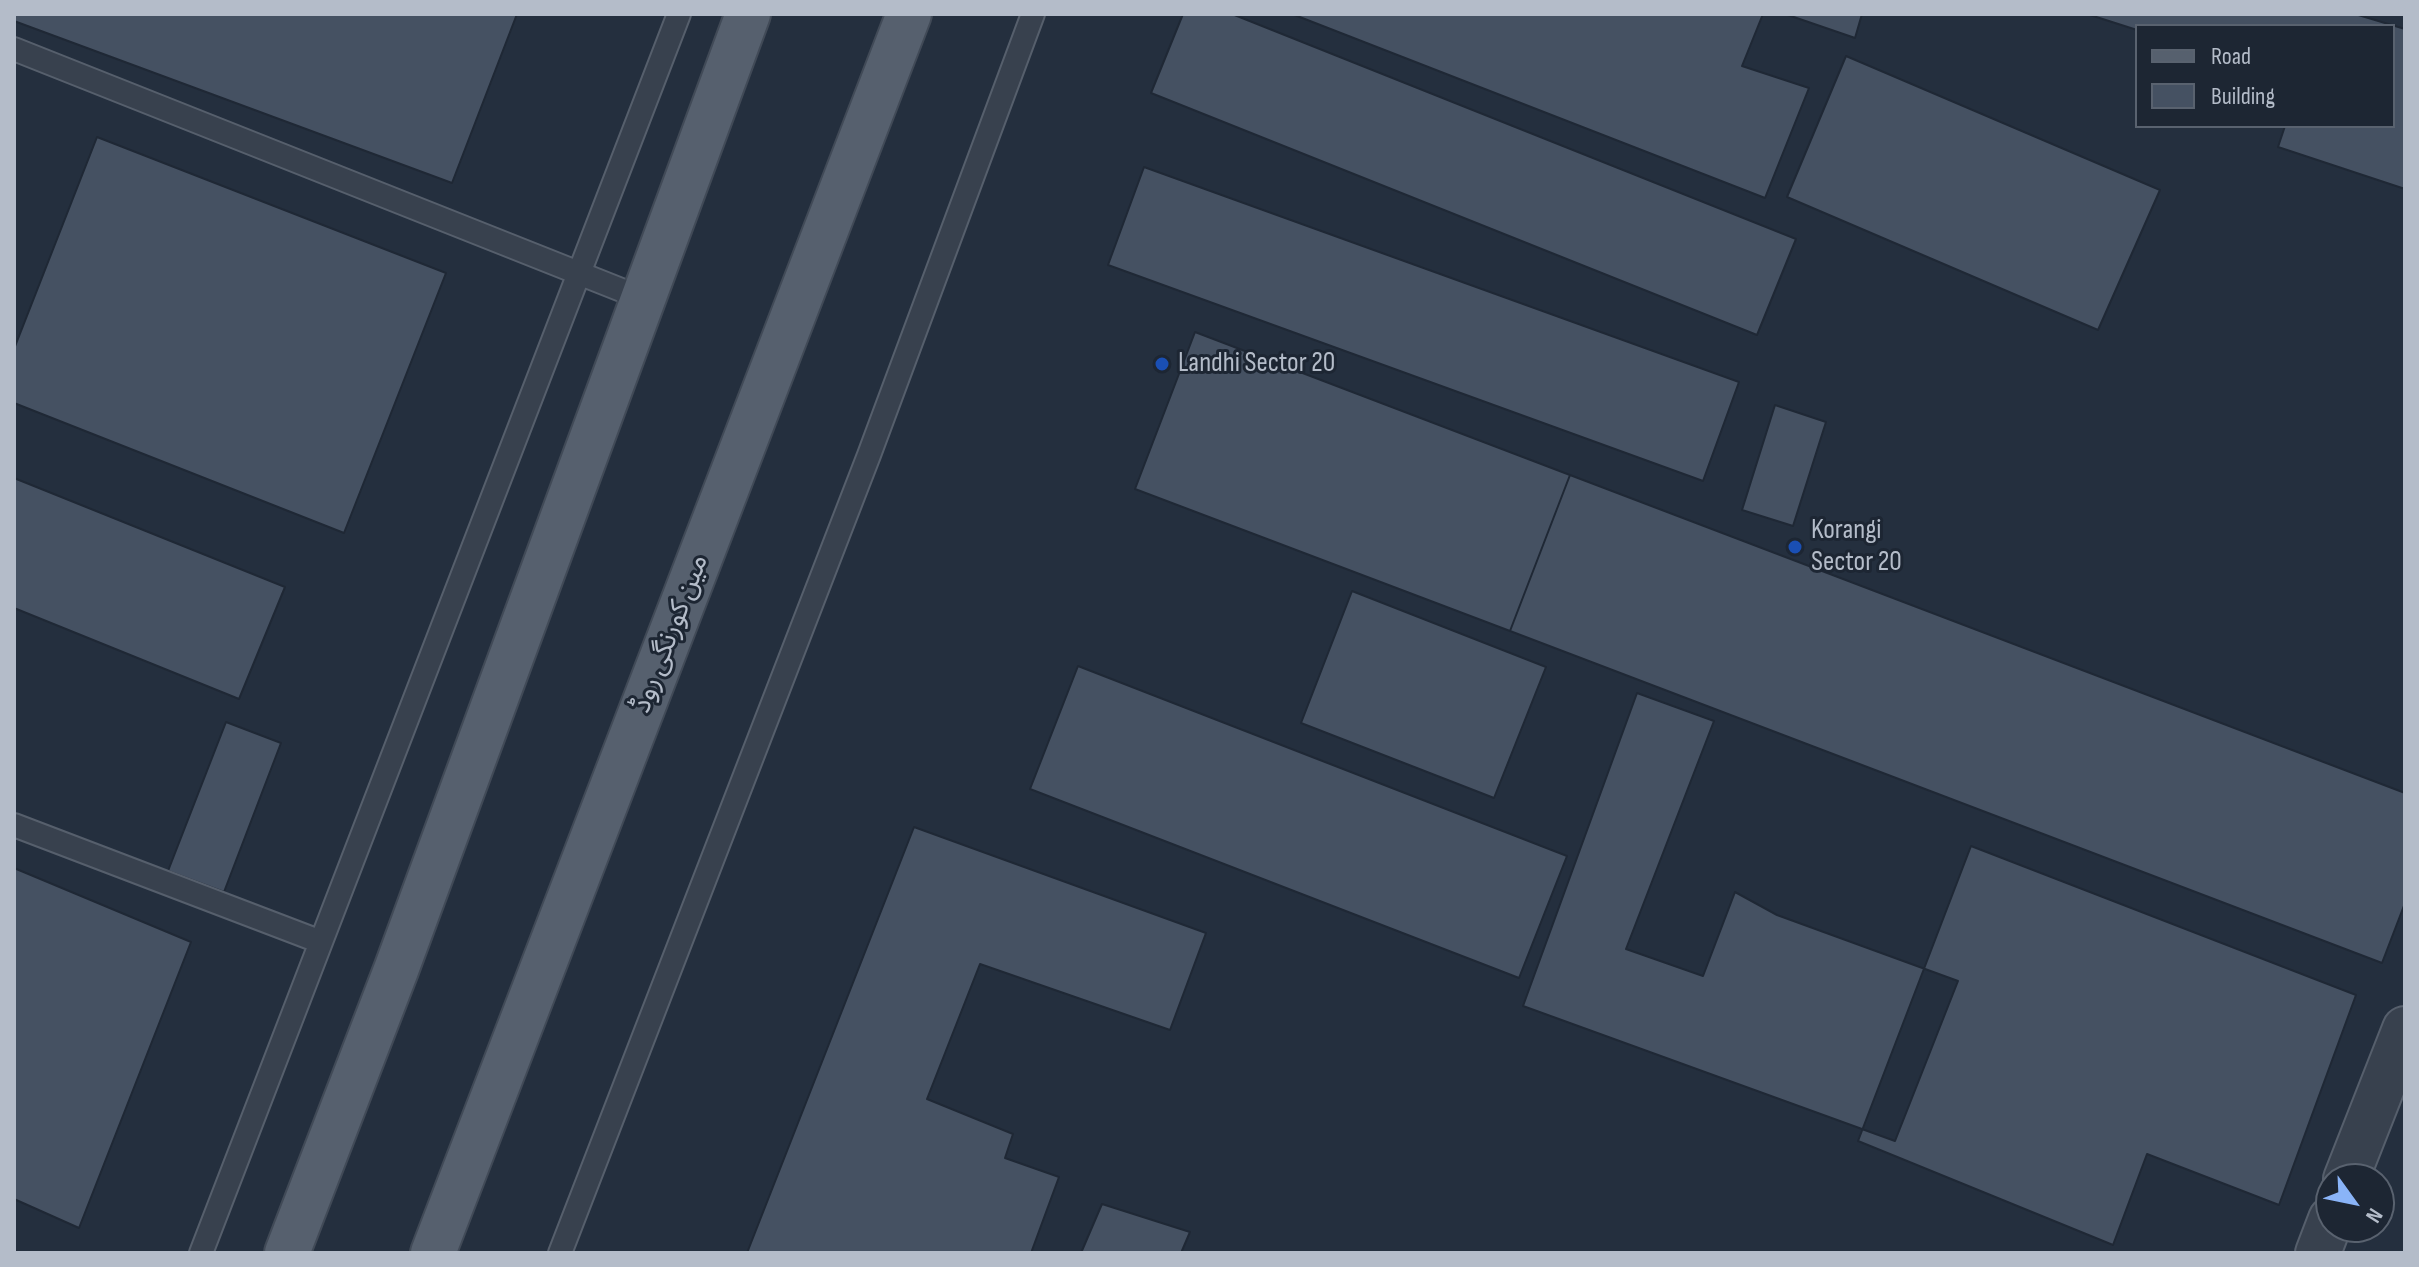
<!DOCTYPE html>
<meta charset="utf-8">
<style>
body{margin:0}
#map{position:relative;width:2419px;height:1267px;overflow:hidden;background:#242f3e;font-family:"Sofia Sans Condensed",sans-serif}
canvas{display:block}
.frame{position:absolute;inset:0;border:16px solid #b4bcc9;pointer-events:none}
.legend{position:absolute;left:2135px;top:24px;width:260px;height:104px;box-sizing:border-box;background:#1d2633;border:2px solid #59626f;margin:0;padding:10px 14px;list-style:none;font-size:24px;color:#b4bcc9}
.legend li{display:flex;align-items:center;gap:16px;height:40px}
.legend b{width:40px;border:2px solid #59626f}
.north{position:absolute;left:2315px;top:1163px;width:80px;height:80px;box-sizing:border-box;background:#1d2633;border:2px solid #59626f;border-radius:50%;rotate:123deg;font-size:22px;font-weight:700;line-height:32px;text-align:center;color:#b4bcc9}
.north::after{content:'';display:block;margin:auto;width:28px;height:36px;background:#8ab4f8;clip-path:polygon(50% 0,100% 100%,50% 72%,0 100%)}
</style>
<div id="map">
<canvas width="2419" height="1267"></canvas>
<div class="frame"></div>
<ul class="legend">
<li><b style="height:10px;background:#56606e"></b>Road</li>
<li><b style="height:22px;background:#455162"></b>Building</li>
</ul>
<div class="north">N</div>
</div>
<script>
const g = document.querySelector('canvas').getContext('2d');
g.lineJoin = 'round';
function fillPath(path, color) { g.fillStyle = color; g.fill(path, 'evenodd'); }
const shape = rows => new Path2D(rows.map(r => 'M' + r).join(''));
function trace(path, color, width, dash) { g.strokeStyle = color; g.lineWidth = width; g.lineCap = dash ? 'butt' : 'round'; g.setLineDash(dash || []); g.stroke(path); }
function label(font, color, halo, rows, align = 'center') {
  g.font = font + ' "Sofia Sans Condensed","Noto Sans Arabic",sans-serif'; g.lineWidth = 6; g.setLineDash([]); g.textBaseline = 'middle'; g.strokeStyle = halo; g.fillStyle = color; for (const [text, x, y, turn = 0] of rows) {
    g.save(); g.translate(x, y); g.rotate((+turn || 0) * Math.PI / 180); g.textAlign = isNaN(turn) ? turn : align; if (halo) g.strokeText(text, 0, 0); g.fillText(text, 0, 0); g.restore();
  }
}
const building = shape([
 [14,14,517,14,452,183,14,21,14,14],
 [1183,14,1232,14,1796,239,1757,335,1151,93,1183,14],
 [1292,14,1763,14,1742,66,1809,88,1765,198,1292,14],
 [1785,14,1862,14,1855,38,1785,14],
 [2087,14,2355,14,2405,29,2405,189,2278,147,2285,126,2393,126,2393,26,2137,26,2137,30,2087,14],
 [1846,56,2160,190,2098,330,1787,197,1846,56],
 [97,137,446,273,344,533,14,403,14,349,97,137],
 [1144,167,1739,382,1703,481,1108,265,1144,167],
 [1195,332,1570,475,1510,631,1135,489,1195,332],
 [1775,405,1826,422,1793,526,1742,510,1775,405],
 [1570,475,2405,793,2405,903,2382,963,1510,631,1570,475],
 [14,478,285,587,239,699,14,608,14,478],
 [1352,591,1546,667,1494,798,1301,723,1352,591],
 [1078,666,1567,856,1519,978,1030,789,1078,666],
 [1637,693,1714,721,1626,949,1703,976,1735,892,1777,915,1958,981,1895,1141,1523,1006,1637,693],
 [226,722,281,743,224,892,168,871,226,722],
 [914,827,1206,933,1170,1030,980,964,927,1099,1013,1134,1005,1158,1059,1177,1031,1253,747,1253,914,827],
 [1971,846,2356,995,2279,1205,2147,1154,2113,1245,1858,1141,1971,846],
 [14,868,191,942,79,1228,14,1199,14,868],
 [1102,1204,1190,1232,1181,1253,1081,1253,1102,1204]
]);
fillPath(building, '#455162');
trace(building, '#1f2835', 2);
const lane = shape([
 [14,49,644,299],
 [14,825,321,942],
 [201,1253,679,14],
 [560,1253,869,455,1033,14]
]);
const street = shape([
 [2346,1179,2405,1029],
 [2318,1253,2331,1219]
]);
const primary = shape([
 [287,1253,396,970,748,14],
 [433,1253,909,14]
]);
trace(lane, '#565f6c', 26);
trace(street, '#565f6c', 48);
trace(primary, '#414a57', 48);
trace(lane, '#38414e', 22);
trace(street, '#38414e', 44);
trace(primary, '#56606e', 44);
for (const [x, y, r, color] of [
 [1162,364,8,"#1a4fb4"],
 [1795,547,8,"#1a4fb4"]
]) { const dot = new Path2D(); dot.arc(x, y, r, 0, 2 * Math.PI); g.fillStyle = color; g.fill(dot); trace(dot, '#1d2633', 3); }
label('28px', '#b4bcc9', '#1d2633', [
 ["Landhi Sector 20",1178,364],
 ["Korangi",1811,531],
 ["Sector 20",1811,563]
], 'left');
label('28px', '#b4bcc9', '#1d2633', [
 ["مین کورنگی روڈ",671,634,-69]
]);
</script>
